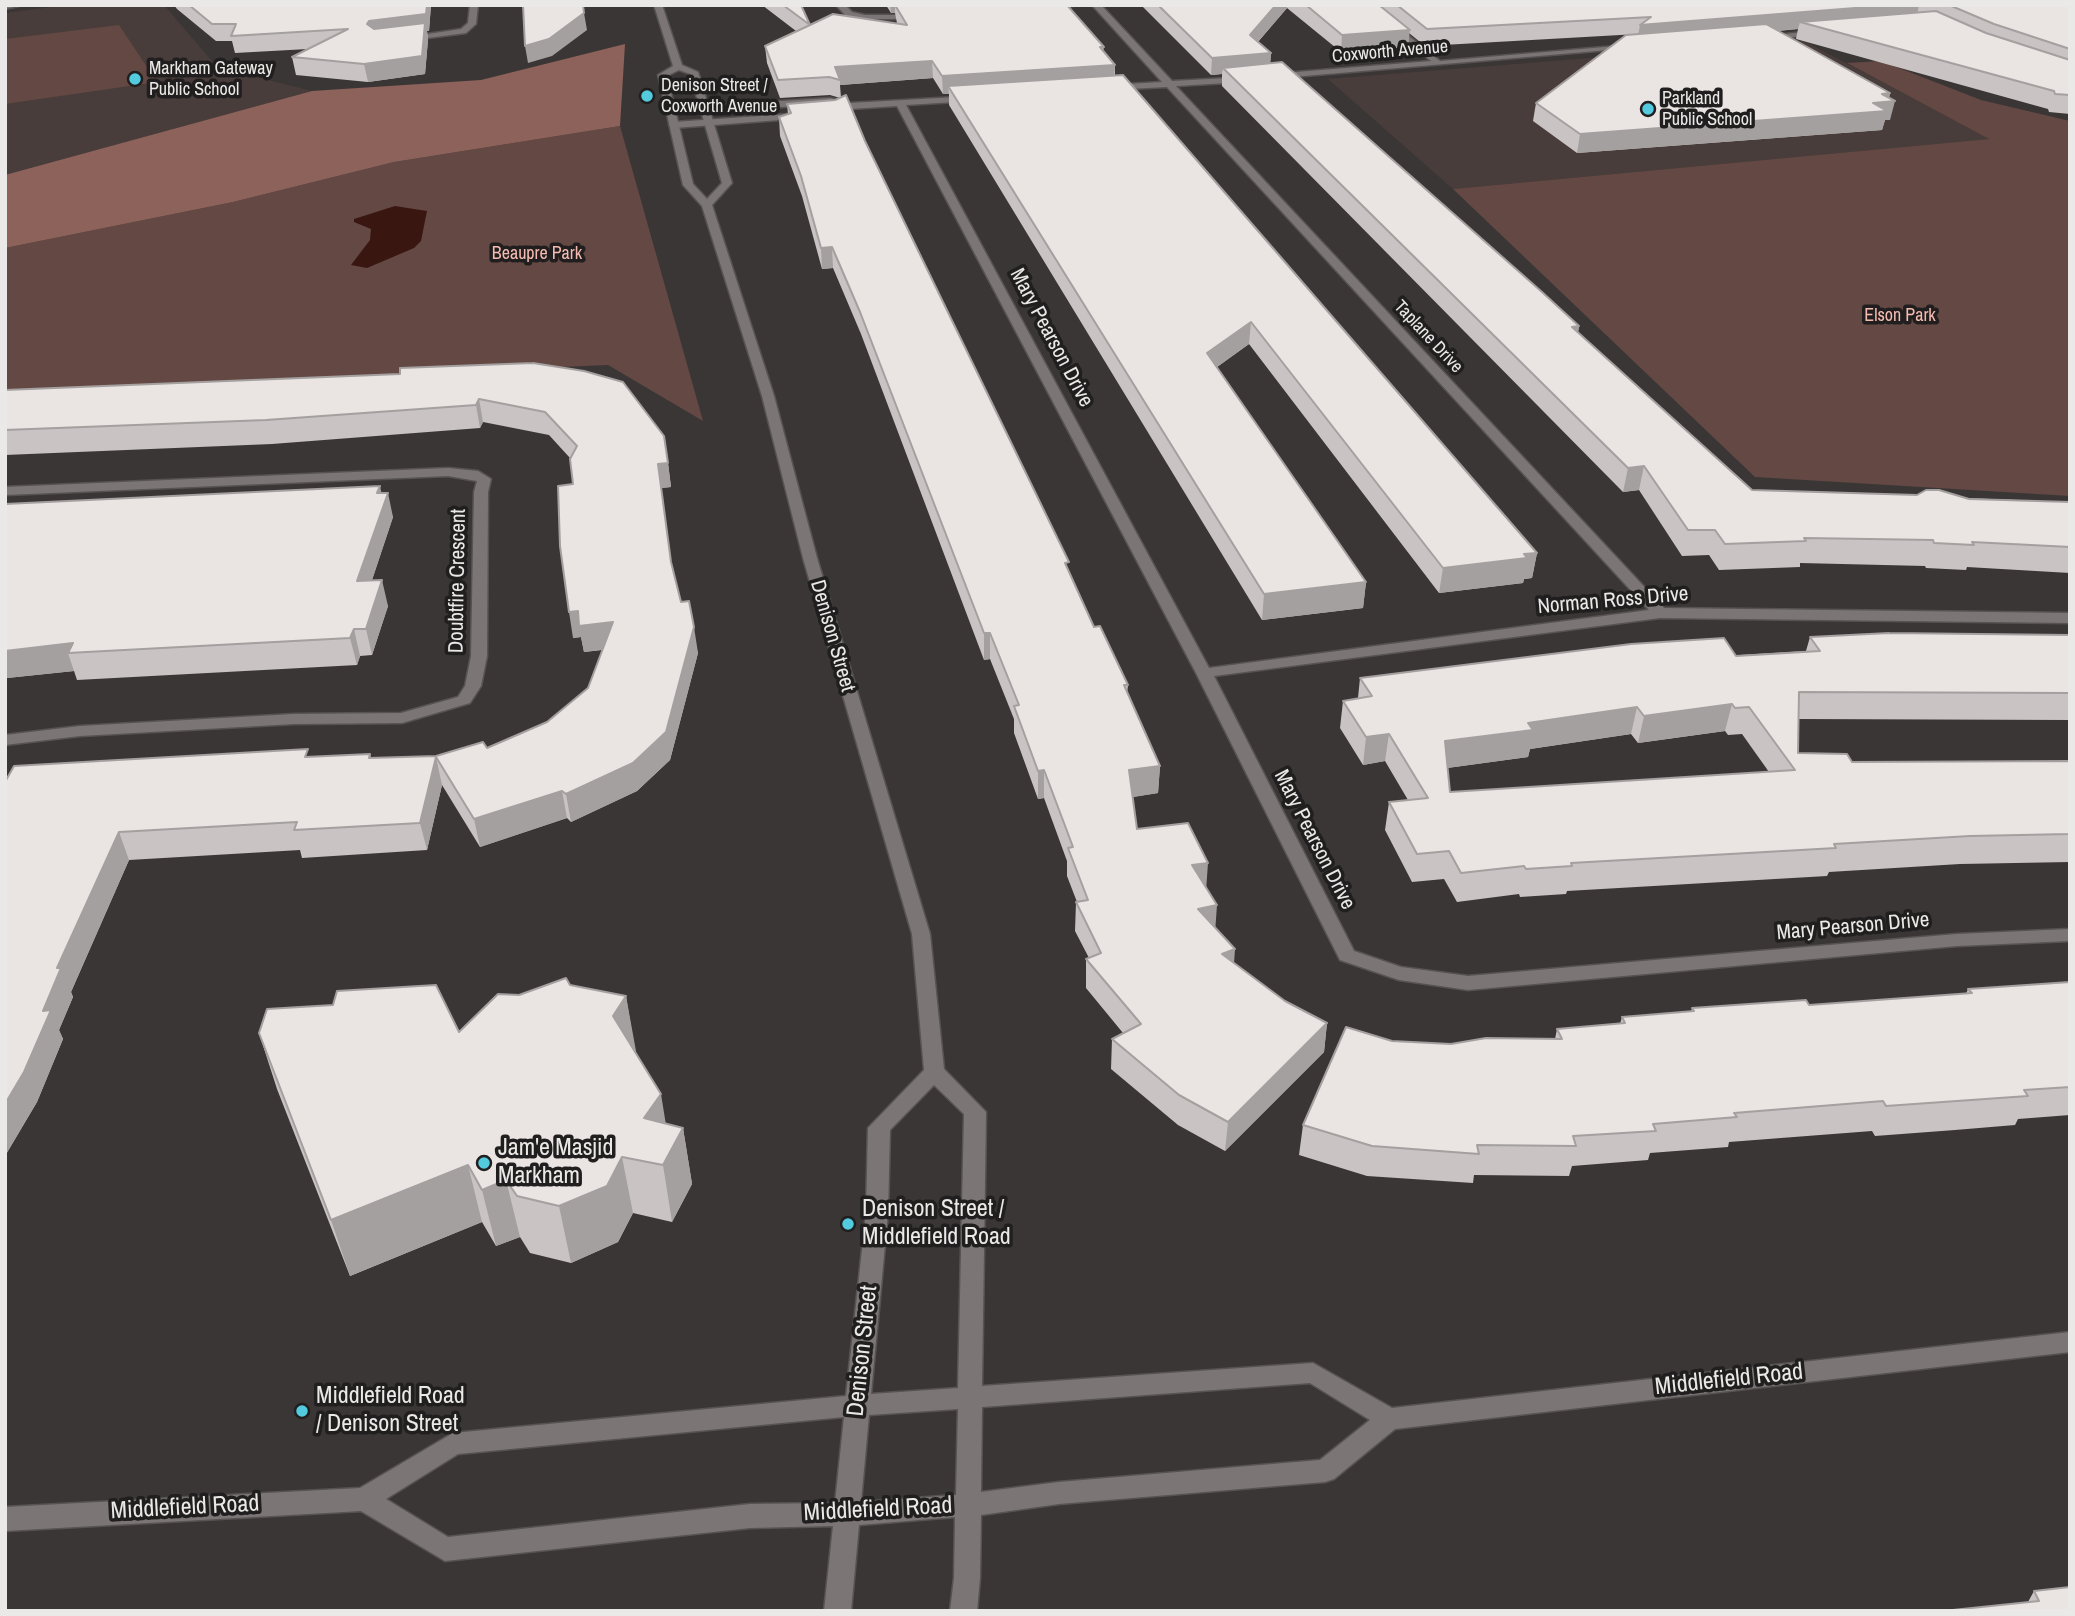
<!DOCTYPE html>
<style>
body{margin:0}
#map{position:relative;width:2075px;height:1616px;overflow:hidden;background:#3b3636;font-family:"Archivo Narrow",sans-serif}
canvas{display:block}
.frame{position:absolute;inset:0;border:7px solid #ebe8e8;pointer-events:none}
</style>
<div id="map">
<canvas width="2075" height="1616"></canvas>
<div class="frame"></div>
</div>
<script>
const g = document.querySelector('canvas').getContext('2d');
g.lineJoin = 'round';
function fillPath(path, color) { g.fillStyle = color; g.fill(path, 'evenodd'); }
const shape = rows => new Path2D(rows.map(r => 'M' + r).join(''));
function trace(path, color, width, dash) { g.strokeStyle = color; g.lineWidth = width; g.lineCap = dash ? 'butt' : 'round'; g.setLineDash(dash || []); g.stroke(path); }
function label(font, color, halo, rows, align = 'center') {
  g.font = font + ' "Archivo Narrow",sans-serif'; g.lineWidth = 7; g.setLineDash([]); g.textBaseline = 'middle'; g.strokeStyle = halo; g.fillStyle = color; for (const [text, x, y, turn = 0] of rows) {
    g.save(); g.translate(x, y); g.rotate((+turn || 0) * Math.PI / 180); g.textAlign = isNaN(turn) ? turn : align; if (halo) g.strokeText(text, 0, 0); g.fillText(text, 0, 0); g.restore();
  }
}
fillPath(shape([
 [67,5,164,5,217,67,312,91,5,175,5,13],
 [1804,41,1990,139,1453,189,1328,79]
]), '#483d3a');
fillPath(shape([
 [119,25,157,82,5,104,5,39],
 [1881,61,1981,100,2070,121,2070,496,1755,477,1453,189,1989,139,1847,63],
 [620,126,703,421,608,365,5,391,5,248,233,202,394,162]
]), '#634843');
fillPath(shape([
 [625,44,620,126,394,162,233,202,5,248,5,175,312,91,481,80]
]), '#8d625a');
fillPath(shape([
 [395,206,427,211,421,241,414,248,367,268,351,265,370,240,371,229,354,222,354,219]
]), '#3a1611');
const street = shape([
 [5,5,23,5,5,9,5,5],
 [470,5,478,5,476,24,466,33,405,41,401,38,461,29,468,23,470,5],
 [836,5,845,5,852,12,865,15,918,15,922,17,918,19,865,19,846,16,836,5],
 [1079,5,1044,10,1040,8,1048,5,1079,5],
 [1092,5,1101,5,1172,81,1247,77,1244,82,1176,86,1664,608,2070,613,2070,623,1660,618,1214,676,1354,951,1401,967,1468,976,1957,934,2070,929,2070,941,1957,946,1468,990,1399,980,1340,960,1196,673,897,106,850,109,830,104,669,114,664,111,669,108,830,98,850,103,975,96,972,101,906,105,1209,668,1649,610,1167,87,1108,90,1111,85,1162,82,1092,5],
 [1361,5,1370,5,1440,61,1628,45,1632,48,1269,79,1272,74,1431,61,1361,5],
 [1820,30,1823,34,1764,40,1760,37,1820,30],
 [803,113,806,114,806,118,674,128,669,125,674,122,803,113],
 [448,468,478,471,491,479,488,492,487,656,481,686,470,703,402,723,294,724,80,736,5,745,5,735,80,726,294,714,401,713,458,697,465,686,471,656,474,492,477,481,448,476,5,495,5,487,448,468]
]);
const secondary = shape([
 [654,5,662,5,682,65,698,72,732,183,712,205,774,396,817,558,930,934,944,1069,986,1112,982,1386,1313,1363,1392,1408,2070,1332,2070,1352,1395,1429,1334,1479,1325,1482,1059,1504,981,1515,980,1578,977,1611,950,1611,954,1578,955,1517,859,1525,851,1611,824,1611,833,1526,750,1528,445,1561,361,1511,5,1531,5,1507,360,1488,453,1433,846,1396,866,1213,868,1128,924,1070,912,934,803,558,762,396,702,206,683,185,658,75,673,66,654,5],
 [679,70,690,74,722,183,707,199,693,184,667,76,679,70],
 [934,1085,964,1114,958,1388,871,1394,888,1213,890,1130,934,1085],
 [1310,1383,1370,1420,1320,1460,1059,1482,981,1492,982,1407,1310,1383],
 [958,1409,956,1495,861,1502,869,1415,958,1409],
 [844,1417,835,1503,750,1504,448,1537,386,1499,458,1454,844,1417]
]);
trace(street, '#565352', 3);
trace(secondary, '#565352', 3);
fillPath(street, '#7b7675');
fillPath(secondary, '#7b7675');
fillPath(shape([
 [174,5,431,5,429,31,427,31,428,40,425,74,368,82,296,75,292,57,308,49,235,53,232,41,216,41,177,9],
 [762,5,801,5,810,25,897,23,895,13,891,13,886,5,1067,5,1104,47,1103,51,1115,65,1115,75,1537,553,1532,578,1524,579,1523,583,1439,593,1249,344,1217,367,1366,582,1363,608,1262,620,949,105,949,94,943,94,933,78,840,85,841,98,865,141,1069,571,1094,627,1128,685,1127,694,1160,766,1158,793,1132,797,1137,829,1206,888,1215,927,1234,963,1285,1001,1327,1023,1324,1052,1225,1151,1178,1125,1111,1069,1112,1039,1123,1033,1086,988,1086,959,1089,958,1075,931,1076,902,1077,902,1067,876,1067,861,1044,798,1038,799,1014,733,1014,719,990,659,984,660,861,334,833,268,822,269,802,196,780,136,779,117,788,114,787,104,835,100,840,98,830,95,780,98,767,63,765,46,796,31],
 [1141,5,2070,5,2070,114,2049,112,2048,109,1796,39,1798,29,1778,31,1890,93,1889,98,1890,120,1885,120,1882,130,1577,153,1533,121,1536,103,1638,34,1425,46,1409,33,1408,47,1341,52,1287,8,1258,42,1271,53,1270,63,1579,326,1578,333,1752,490,2070,502,2070,573,1967,567,1966,570,1926,568,1925,566,1800,563,1800,567,1719,570,1709,555,1682,556,1639,490,1623,492,1222,86,1222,74,1211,75],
 [533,363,668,463,671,487,661,488,671,562,681,602,698,653,670,760,637,791,571,822,567,818,480,847,442,785,427,850,302,858,300,850,129,860,71,992,73,997,59,1030,63,1039,37,1102,5,1156,5,782,310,757,370,754,371,758,436,756,487,748,547,722,588,688,602,650,584,652,581,637,573,638,573,484,570,458,549,435,483,422,480,428,272,444,5,455,5,390,400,374],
 [381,493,393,517,372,580,388,606,372,655,360,656,357,665,77,680,74,671,7,678,5,675,5,504],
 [2070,635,2070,720,1799,719,1798,753,1852,762,2070,761,2070,862,1960,864,1829,872,1827,876,1567,891,1566,894,1520,897,1519,894,1457,902,1444,879,1412,882,1385,830,1389,802,1408,800,1385,761,1363,765,1340,728,1343,701,1358,698,1360,678,1806,651,1810,637],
 [1725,731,1728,735,1742,734,1769,772,1450,792,1447,768,1528,757,1530,749,1631,734,1638,743],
 [2070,982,2070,1115,2018,1119,2015,1125,1955,1130,1875,1136,1872,1131,1729,1142,1728,1147,1650,1153,1648,1160,1572,1166,1569,1176,1474,1175,1473,1183,1367,1176,1299,1155,1303,1125,1392,1041,1451,1044,1555,1039,1557,1029,1620,1024,1622,1017,1691,1012,1692,1008,1809,1005,1966,994,1968,989],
 [570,985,626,996,635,1052,666,1124,683,1128,692,1184,672,1222,633,1213,618,1242,571,1263,530,1253,520,1237,496,1246,482,1222,350,1276,277,1089,259,1033,459,1032,519,995],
 [2034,1591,2070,1611,2028,1602]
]), '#c9c4c3');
fillPath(shape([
 [427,5,431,5,429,31,427,31,428,40,425,74,368,82,364,64,367,24,369,21],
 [890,5,895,5,895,13,891,13],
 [1276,5,1287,5,1287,8,1249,52,1250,35],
 [1893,5,1919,5,1916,20,1800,22,1798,29,1637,42,1640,25],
 [584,13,587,30,552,56,528,63,525,46],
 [1410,30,1408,47,1341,52,1342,35],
 [1271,53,1270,71,1223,68,1222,74,1211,75,1212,58],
 [932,61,933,78,840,85,840,80,835,67],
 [1115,65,1114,83,948,86,949,94,943,94,942,76],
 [1890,93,1888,102,1895,101,1890,120,1885,120,1882,130,1577,153,1580,134,1873,103,1882,94],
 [832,247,833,268,822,269,821,248],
 [1251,322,1249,344,1206,375,1207,353],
 [1579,326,1575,348,1572,327],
 [479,399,483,422,480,428,476,405],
 [668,463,671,487,661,488,658,464],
 [1644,466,1639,490,1623,492,1628,468],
 [380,486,384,505,388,493,393,517,363,607,357,581,377,493],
 [1537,553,1532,578,1524,579,1523,583,1439,593,1443,568],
 [382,580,388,606,372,655,366,629],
 [1366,582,1363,608,1262,620,1264,594],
 [578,611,613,622,617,648,584,652,581,637,573,638,569,612],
 [694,627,698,653,670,760,637,791,571,822,566,794],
 [354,629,360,656,357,665,350,638],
 [984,633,990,633,990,659,984,660],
 [73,643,68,653,74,671,7,678,5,675,5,651],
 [1732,704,1725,731,1638,743,1644,716],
 [1637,707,1631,734,1530,749,1528,757,1440,769,1445,741,1528,723],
 [1389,734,1385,761,1363,765,1366,737],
 [436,757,442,785,427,850,420,823],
 [1160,766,1158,793,1128,798,1129,770],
 [1044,770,1044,798,1038,799,1038,771],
 [562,791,567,818,480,847,474,819],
 [119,832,129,860,71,992,73,997,59,1030,63,1039,37,1102,5,1156,5,1104,43,1011,57,968],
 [1208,863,1206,891,1192,865],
 [1217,905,1215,933,1198,909],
 [1235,949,1233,978,1222,954],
 [626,996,636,1051,623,1072,613,1016],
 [1327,1023,1324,1052,1225,1151,1228,1122],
 [661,1094,670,1150,644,1118],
 [683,1128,692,1184,672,1222,663,1165],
 [622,1157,633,1213,618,1242,571,1263,559,1206],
 [468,1165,482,1222,350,1276,331,1220],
 [506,1180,520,1237,496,1246,482,1190]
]), '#a4a09f');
const building = shape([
 [189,5,427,5,426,14,369,21,367,24,374,29,425,23,422,56,364,64,292,57,348,29,231,36,236,24,212,24,189,5],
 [523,5,583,5,584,13,549,39,525,46,523,5],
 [783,5,801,5,810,25,833,14,907,25,895,5,1067,5,1104,47,1100,47,1115,65,942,76,932,61,835,67,840,80,829,77,778,80,765,46,810,25,783,5],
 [1158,5,1276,5,1250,35,1271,53,1212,58,1158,5],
 [1306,5,1379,5,1410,30,1342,35,1306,5],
 [1397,5,1893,5,1640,25,1651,17,1427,29,1397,5],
 [1949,5,2070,5,2070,49,1994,24,1949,5],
 [1936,11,1986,33,2070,60,2070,95,2055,94,2054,91,1800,22,1936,11],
 [1766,24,1890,93,1882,94,1895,101,1873,103,1887,111,1580,134,1536,103,1626,35,1766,24],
 [1282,62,1542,292,1579,326,1572,327,1752,490,1917,495,1926,490,1939,490,1969,499,2070,502,2070,547,1972,542,1974,545,1934,543,1933,540,1804,538,1806,541,1725,544,1715,530,1688,530,1644,466,1628,468,1223,68,1282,62],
 [1123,75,1537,553,1524,554,1527,558,1443,568,1251,322,1207,353,1366,582,1264,594,948,86,1123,75],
 [846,95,865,141,1069,562,1065,563,1094,627,1100,626,1128,685,1124,685,1160,766,1129,770,1137,829,1188,823,1208,863,1192,865,1217,905,1198,909,1235,949,1222,954,1285,1001,1327,1023,1228,1122,1179,1095,1112,1039,1141,1024,1086,959,1101,953,1076,902,1088,900,1068,848,1073,847,1044,770,1038,771,1014,706,1019,705,990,633,984,633,860,312,832,247,821,248,801,176,779,117,791,113,787,104,835,100,846,95],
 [533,363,584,371,623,382,664,436,668,463,658,464,671,562,681,602,689,601,694,627,666,732,633,763,566,794,562,791,474,819,436,757,420,823,294,830,297,822,119,832,57,968,61,968,43,1011,51,1010,24,1072,5,1104,5,782,14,766,308,749,305,757,370,754,369,758,436,756,483,742,487,748,547,722,588,688,613,622,579,626,578,611,569,612,560,546,558,486,573,484,570,459,577,446,545,412,479,399,476,405,266,420,5,430,5,390,400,374,400,368,533,363],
 [380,486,377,493,388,493,357,581,382,580,366,629,354,629,350,638,68,653,73,643,5,651,5,504,380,486],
 [1889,633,2070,635,2070,693,1799,692,1798,753,1847,754,1852,762,2070,761,2070,834,1970,836,1834,844,1836,848,1571,863,1572,866,1526,869,1524,866,1461,873,1449,851,1417,854,1389,802,1428,798,1389,734,1366,737,1343,701,1372,696,1360,678,1631,644,1724,638,1736,656,1820,651,1810,637,1889,633],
 [1732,704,1735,708,1749,707,1795,770,1450,792,1445,741,1533,730,1528,723,1637,707,1644,716,1732,704],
 [566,978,570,985,626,996,613,1016,661,1094,644,1118,683,1128,663,1165,622,1157,607,1186,559,1206,517,1196,506,1180,482,1190,468,1165,331,1220,259,1033,267,1009,333,1005,337,991,436,985,459,1032,498,994,519,995,566,978],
 [2070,982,2070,1087,2024,1090,2028,1096,1886,1106,1883,1101,1734,1113,1737,1117,1653,1124,1656,1131,1573,1136,1576,1146,1477,1145,1479,1154,1372,1146,1303,1125,1346,1027,1392,1041,1451,1044,1486,1038,1562,1039,1557,1029,1625,1023,1622,1017,1694,1011,1692,1008,1806,1000,1809,1005,1972,993,1968,989,2070,982],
 [2070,1587,2070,1611,1943,1611,2039,1601,2034,1591,2070,1587]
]);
fillPath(building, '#eae4e3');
trace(building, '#a4a09f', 2);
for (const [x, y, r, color] of [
 [135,79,7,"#54cade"],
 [647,96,7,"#54cade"],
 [1648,109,7,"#54cade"],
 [484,1163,7,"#54cade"],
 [848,1224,7,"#54cade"],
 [302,1411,7,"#54cade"]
]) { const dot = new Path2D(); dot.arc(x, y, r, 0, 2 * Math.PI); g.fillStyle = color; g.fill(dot); trace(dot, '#201e1e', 2.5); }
label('18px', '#ebe8e8', '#201e1e', [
 ["Coxworth Avenue",1390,52,-5],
 ["Taplane Drive",1428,337,47]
]);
label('18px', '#ebe8e8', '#201e1e', [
 ["Markham Gateway",149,69],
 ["Public School",149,90],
 ["Denison Street /",661,86],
 ["Coxworth Avenue",661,107],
 ["Parkland",1662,99],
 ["Public School",1662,120]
], 'left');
label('18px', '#f6bbb0', '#201e1e', [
 ["Beaupre Park",537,254],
 ["Elson Park",1900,316]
]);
label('21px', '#ebe8e8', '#201e1e', [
 ["Mary Pearson Drive",1051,338,62],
 ["Doubtfire Crescent",458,581,-89],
 ["Norman Ross Drive",1613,601,-5],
 ["Denison Street",832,636,74],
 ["Mary Pearson Drive",1314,840,63],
 ["Mary Pearson Drive",1853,927,-5]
]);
label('24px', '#ebe8e8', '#201e1e', [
 ["Jam'e Masjid",498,1149],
 ["Markham",498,1177],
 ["Denison Street /",862,1210],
 ["Middlefield Road",862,1238],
 ["Middlefield Road",316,1397],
 ["/ Denison Street",316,1425]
], 'left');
label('24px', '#ebe8e8', '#201e1e', [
 ["Denison Street",863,1351,-84],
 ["Middlefield Road",1729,1380,-6],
 ["Middlefield Road",185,1508,-3],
 ["Middlefield Road",878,1510,-3]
]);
</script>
